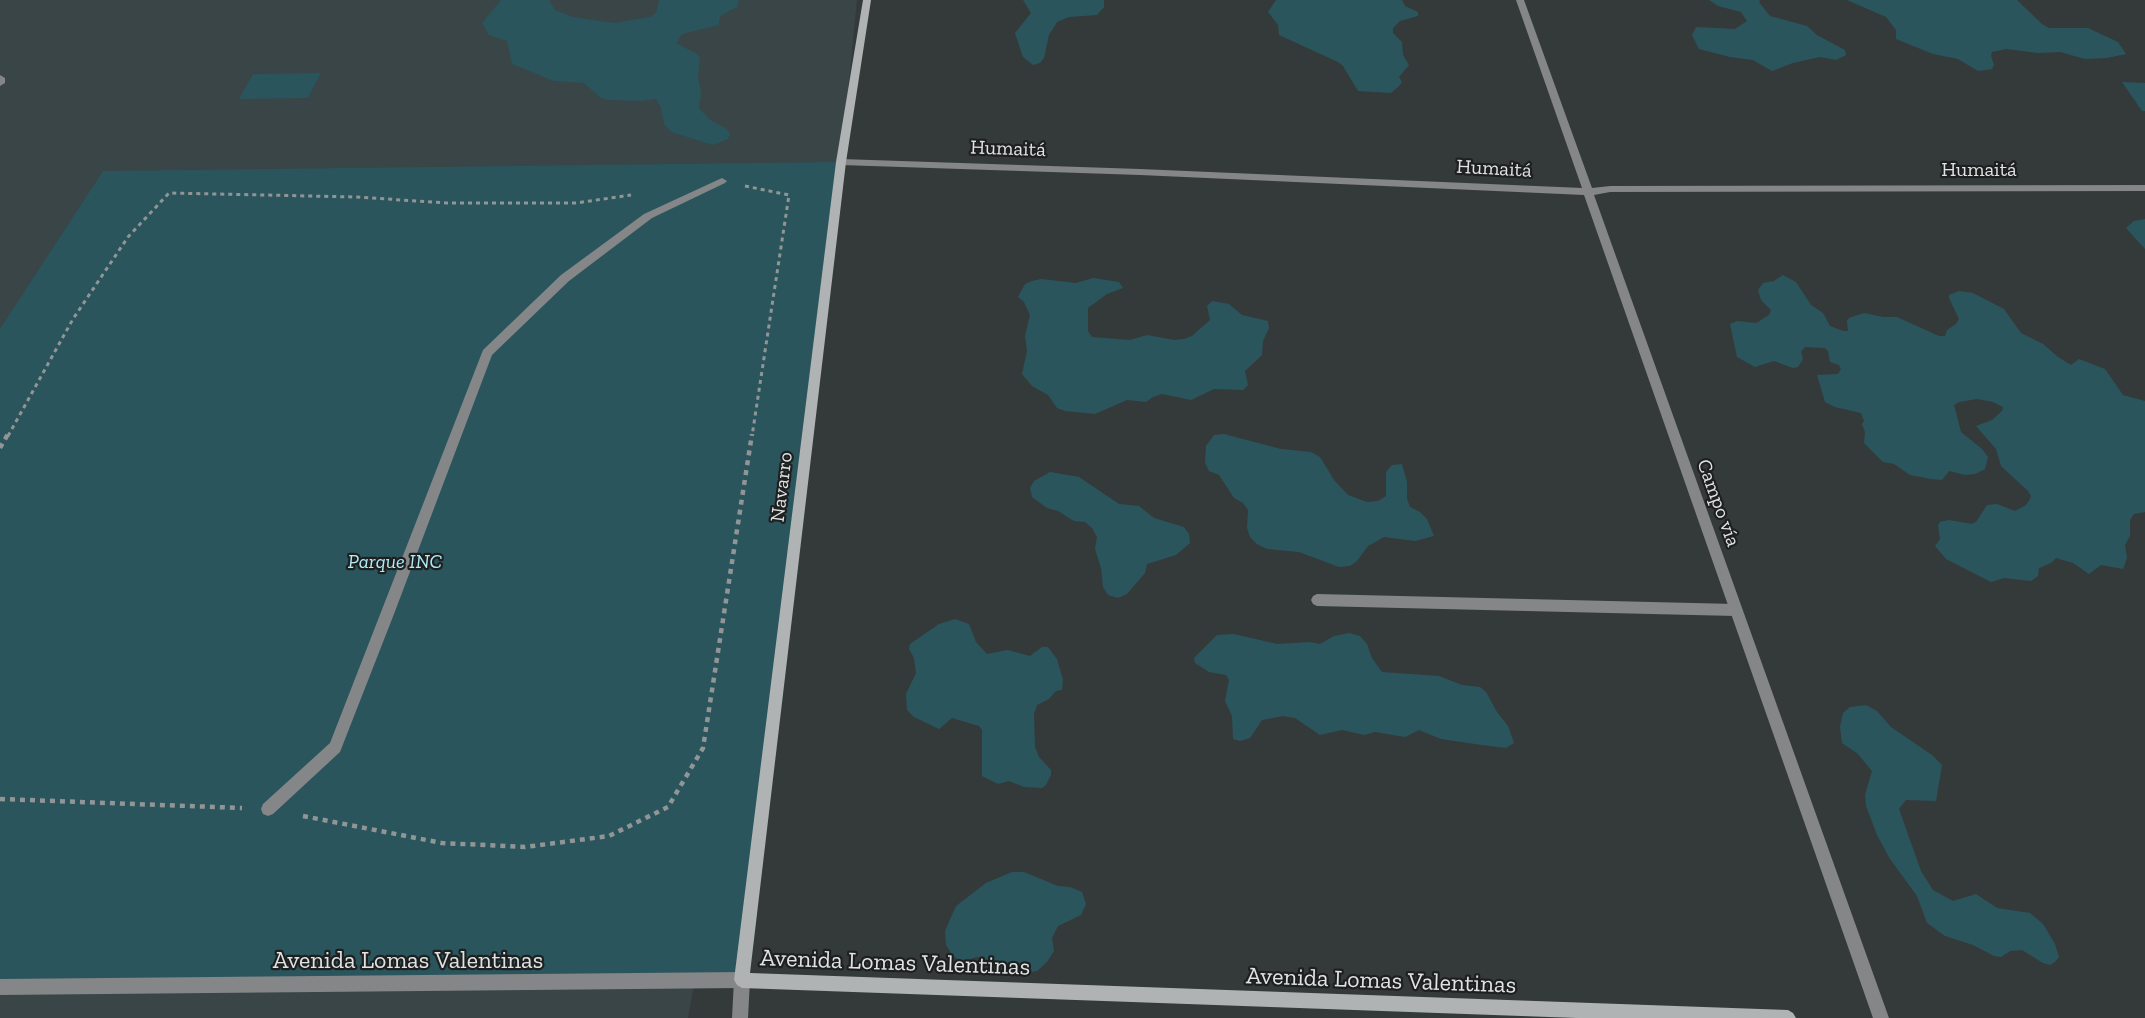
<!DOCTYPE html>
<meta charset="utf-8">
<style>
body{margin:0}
canvas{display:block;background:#34393a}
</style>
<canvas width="2145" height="1018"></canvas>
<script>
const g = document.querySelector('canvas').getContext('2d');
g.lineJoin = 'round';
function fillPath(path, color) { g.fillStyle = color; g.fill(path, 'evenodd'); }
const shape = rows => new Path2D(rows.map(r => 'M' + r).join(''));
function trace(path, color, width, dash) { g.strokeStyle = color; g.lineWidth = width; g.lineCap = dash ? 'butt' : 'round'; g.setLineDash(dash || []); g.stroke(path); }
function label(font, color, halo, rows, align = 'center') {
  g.font = font + ' "Zilla Slab",serif'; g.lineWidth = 4.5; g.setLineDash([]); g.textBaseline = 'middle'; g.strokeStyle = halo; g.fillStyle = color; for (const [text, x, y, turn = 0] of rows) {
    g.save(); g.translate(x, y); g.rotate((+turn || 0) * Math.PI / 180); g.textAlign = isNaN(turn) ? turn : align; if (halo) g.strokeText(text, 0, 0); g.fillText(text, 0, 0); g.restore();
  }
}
fillPath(shape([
 [0,0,857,0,841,162,688,1018,0,1018]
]), '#394547');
fillPath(shape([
 [501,0,549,0,555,10,573,17,614,23,650,17,656,13,659,0,739,0,737,7,720,16,719,25,682,34,676,43,697,54,700,58,698,77,701,93,699,108,710,120,727,129,730,134,728,139,713,145,671,132,664,124,661,108,656,99,640,101,608,100,601,98,584,83,554,81,512,64,507,41,489,35,482,23],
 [1023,0,1104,0,1104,7,1097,15,1069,17,1057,22,1049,35,1044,58,1040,63,1033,65,1023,57,1015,33,1031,13],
 [1276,0,1402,0,1405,6,1418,12,1418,16,1400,21,1393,28,1393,33,1402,42,1403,55,1409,65,1399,77,1402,82,1399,86,1391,93,1358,91,1343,66,1338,62,1279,35,1278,25,1268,12],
 [1709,0,1760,0,1759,2,1770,16,1807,26,1817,35,1845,50,1846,55,1836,60,1820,57,1793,63,1772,71,1753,60,1730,57,1699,49,1692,35,1696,27,1735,29,1747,21,1741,12,1718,6],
 [1847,0,2017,0,2042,24,2049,28,2088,28,2118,42,2126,54,2107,58,2085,59,2060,52,2038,53,2006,49,1992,52,1991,56,1994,65,1992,69,1978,71,1958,59,1933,54,1896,39,1896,30,1886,17],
 [321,73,308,98,239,99,253,74],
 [2122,82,2145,83,2145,111,2142,111],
 [841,162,742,980,0,987,0,329,103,171],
 [2145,219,2145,249,2126,228,2134,221],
 [1783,275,1796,282,1811,305,1823,313,1830,326,1843,331,1848,331,1847,321,1849,318,1864,313,1883,317,1897,317,1939,336,1945,336,1947,330,1956,324,1959,319,1949,298,1949,295,1959,291,1973,293,2004,309,2021,333,2043,344,2058,357,2071,365,2079,359,2105,369,2123,395,2145,401,2145,512,2134,514,2130,520,2130,536,2125,545,2127,558,2123,569,2101,565,2089,574,2073,563,2056,558,2051,563,2039,568,2038,576,2031,581,2004,578,1991,582,1946,559,1935,546,1940,539,1938,525,1940,522,1949,520,1972,524,1976,522,1987,505,1997,504,2015,511,2026,505,2030,499,2031,496,2028,491,2001,466,1996,449,1976,426,1992,420,2002,411,2003,407,1993,402,1977,399,1959,402,1954,405,1961,432,1982,449,1988,457,1985,469,1975,474,1965,475,1949,471,1942,480,1931,479,1910,475,1894,464,1883,462,1864,443,1865,432,1862,424,1864,421,1861,413,1835,407,1825,402,1817,375,1838,374,1841,369,1839,365,1830,362,1828,351,1825,348,1805,347,1801,352,1803,359,1798,367,1793,368,1774,361,1755,367,1737,357,1730,324,1737,321,1756,323,1769,315,1771,310,1761,300,1758,290,1763,283,1774,281],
 [1093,278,1119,282,1123,288,1107,294,1088,308,1088,331,1092,337,1130,340,1147,335,1174,340,1184,339,1192,336,1210,320,1207,306,1212,301,1229,304,1242,315,1268,321,1269,328,1263,341,1262,355,1245,371,1248,385,1243,390,1214,389,1191,400,1162,394,1153,397,1146,402,1127,400,1095,414,1065,411,1057,408,1048,395,1032,386,1022,374,1027,351,1025,336,1030,315,1024,302,1018,297,1025,284,1032,281,1041,279,1076,283],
 [1224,434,1281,449,1311,452,1320,457,1334,480,1348,495,1367,502,1378,501,1386,496,1386,472,1392,465,1402,464,1407,482,1407,499,1410,507,1420,512,1427,519,1434,536,1415,541,1384,537,1368,546,1357,561,1350,566,1339,567,1299,552,1267,549,1257,544,1250,537,1247,528,1248,510,1243,503,1234,498,1219,475,1209,471,1205,463,1206,446,1214,435],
 [1050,472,1079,477,1119,504,1139,506,1154,518,1184,527,1189,534,1190,543,1176,555,1147,564,1145,573,1127,594,1118,598,1108,595,1103,587,1101,568,1095,549,1097,537,1092,528,1085,522,1074,521,1058,511,1047,508,1032,497,1030,488,1034,481],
 [955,619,969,624,976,642,987,654,1008,650,1030,656,1042,647,1048,647,1057,659,1063,680,1062,690,1056,691,1049,699,1037,705,1034,714,1035,747,1039,757,1051,770,1051,775,1046,785,1042,788,1024,787,1009,781,998,784,982,776,982,730,979,726,952,718,939,729,914,717,907,710,906,694,916,673,914,658,909,649,910,644,939,624],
 [1349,633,1360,636,1367,644,1372,658,1382,672,1439,676,1462,685,1480,687,1486,692,1497,712,1508,726,1514,743,1506,748,1482,745,1441,739,1419,730,1405,737,1375,732,1364,735,1342,730,1320,735,1295,718,1283,716,1262,720,1250,738,1240,741,1233,739,1232,716,1225,701,1229,680,1226,675,1209,672,1195,663,1194,658,1217,635,1234,634,1277,644,1309,642,1320,644,1334,636],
 [1866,705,1877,711,1891,727,1932,755,1942,765,1936,801,1906,800,1899,809,1921,871,1933,890,1953,901,1976,894,1997,908,2030,913,2043,924,2055,944,2059,957,2055,962,2050,965,2043,963,2022,950,2010,951,2001,957,1994,956,1973,945,1945,936,1927,923,1917,896,1890,859,1877,835,1866,806,1865,795,1872,771,1858,754,1842,743,1840,727,1843,713,1850,707],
 [1012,872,1024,872,1058,886,1070,887,1082,892,1086,904,1081,915,1058,926,1052,938,1054,951,1047,962,1037,971,1024,974,1012,973,990,960,976,957,963,962,953,956,946,945,945,931,956,906,986,883]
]), '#2a555d');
trace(shape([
 [745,186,789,195,752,436],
 [8,436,73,319,128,237,169,193,357,197,446,203,576,203,631,195]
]), '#929596', 3, [4, 4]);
trace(shape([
 [0,448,8,434],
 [0,799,242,808],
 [303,816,442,843,525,847,609,836,668,807,703,748,752,434]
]), '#929596', 4.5, [5, 5]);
fillPath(shape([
 [0,75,5,78,5,83,0,86,0,75],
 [1317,594,1735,604,1739,606,1741,610,1739,614,1735,616,1317,606,1313,604,1311,600,1313,596,1317,594],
 [742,972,747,975,750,980,748,1018,732,1018,734,980,737,975,742,972]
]), '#848687');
fillPath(shape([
 [1516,0,1524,0,1592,188,1610,186,2145,185,2145,191,1610,192,1594,195,1889,1018,1873,1018,1584,195,1140,175,841,165,836,162,841,159,1140,169,1582,188,1516,0],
 [722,178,727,181,725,183,652,218,569,281,492,355,394,614,340,752,273,814,268,816,263,814,261,809,263,804,330,743,483,350,561,275,644,214,722,178],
 [742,972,747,975,750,980,747,985,742,988,0,995,0,979,742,972]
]), '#848687');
fillPath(shape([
 [863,0,871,0,846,162,750,973,1788,1010,1793,1013,1796,1018,1577,1018,742,988,737,985,734,980,836,162,863,0]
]), '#afb3b3');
label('20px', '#e0e3e3', '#1e2020', [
 ["Humaitá",1008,149,2],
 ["Humaitá",1494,169,3],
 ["Humaitá",1979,170],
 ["Navarro",782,487,-83],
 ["Campo vía",1718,503,70]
]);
label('italic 20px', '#b0edf9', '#1e2020', [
 ["Parque INC",395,562]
]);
label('24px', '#e0e3e3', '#1e2020', [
 ["Avenida Lomas Valentinas",408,961],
 ["Avenida Lomas Valentinas",895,963,2],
 ["Avenida Lomas Valentinas",1381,981,2]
]);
</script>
